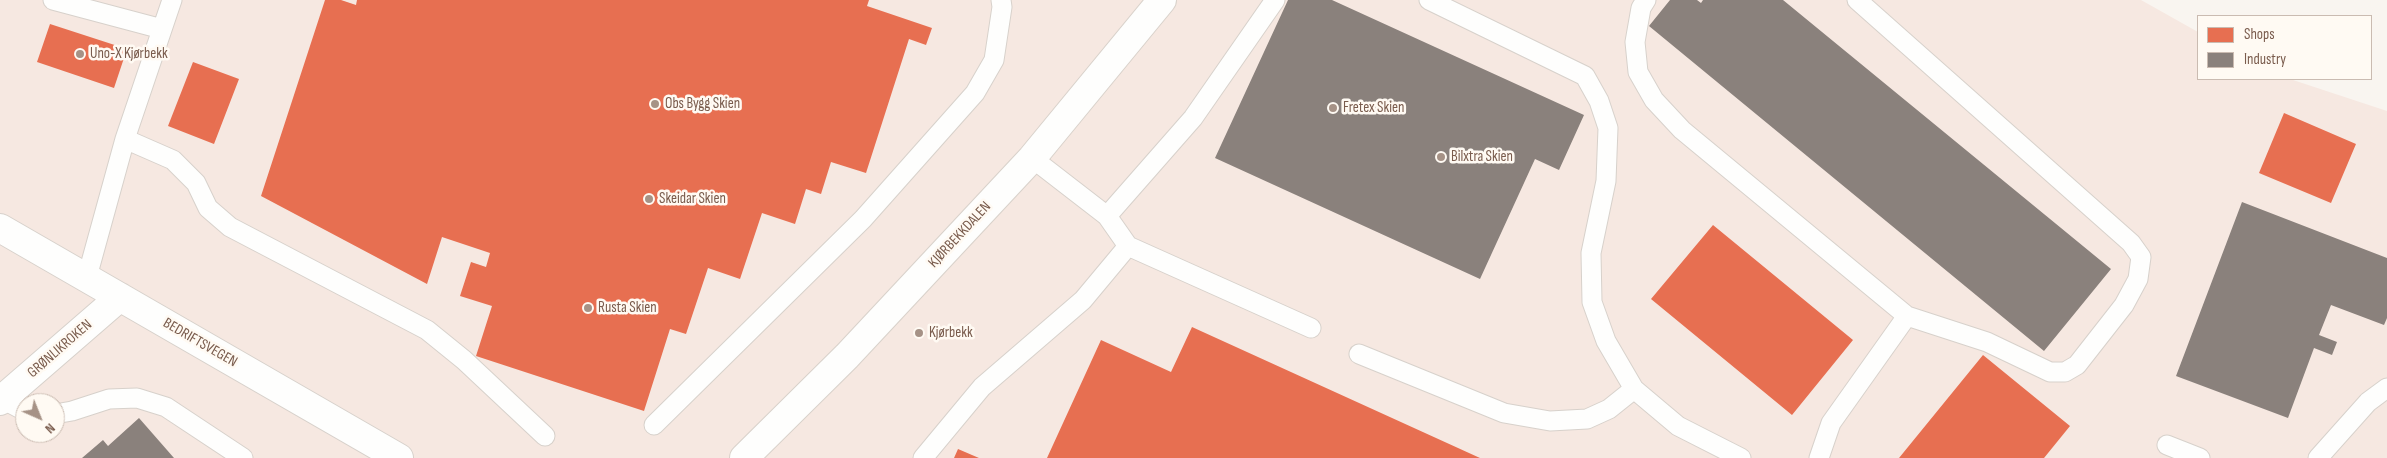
<!DOCTYPE html>
<meta charset="utf-8">
<style>
body{margin:0}
#map{position:relative;width:2387px;height:458px;overflow:hidden;background:#f9f5f0;font-family:"Sofia Sans Condensed",sans-serif}
canvas{display:block}
.legend{position:absolute;left:2197px;top:15px;width:175px;height:65px;box-sizing:border-box;background:#fffaf3;border:1px solid #cabbb1;margin:0;padding:6px 9px;list-style:none;font-size:15px;color:#7a5c4d}
.legend li{display:flex;align-items:center;gap:10px;height:25px}
.legend b{width:25px;border:1px solid #cabbb1}
.north{position:absolute;left:15px;top:393px;width:50px;height:50px;box-sizing:border-box;background:#fffaf3;border:1px solid #cabbb1;border-radius:50%;rotate:136deg;font-size:14px;font-weight:700;line-height:20px;text-align:center;color:#7a5c4d}
.north::after{content:'';display:block;margin:auto;width:18px;height:22px;background:#a69286;clip-path:polygon(50% 0,100% 100%,50% 72%,0 100%)}
</style>
<div id="map">
<canvas width="2387" height="458"></canvas>
<ul class="legend">
<li><b style="height:14px;background:#e76f51"></b>Shops</li>
<li><b style="height:14px;background:#8a817c"></b>Industry</li>
</ul>
<div class="north">N</div>
</div>
<script>
const g = document.querySelector('canvas').getContext('2d');
g.lineJoin = 'round';
function fillPath(path, color) { g.fillStyle = color; g.fill(path, 'evenodd'); }
const shape = rows => new Path2D(rows.map(r => 'M' + r).join(''));
function trace(path, color, width, dash) { g.strokeStyle = color; g.lineWidth = width; g.lineCap = dash ? 'butt' : 'round'; g.setLineDash(dash || []); g.stroke(path); }
function label(font, color, halo, rows, align = 'center') {
  g.font = font + ' "Sofia Sans Condensed",sans-serif'; g.lineWidth = 5; g.setLineDash([]); g.textBaseline = 'middle'; g.strokeStyle = halo; g.fillStyle = color; for (const [text, x, y, turn = 0] of rows) {
    g.save(); g.translate(x, y); g.rotate((+turn || 0) * Math.PI / 180); g.textAlign = isNaN(turn) ? turn : align; if (halo) g.strokeText(text, 0, 0); g.fillText(text, 0, 0); g.restore();
  }
}
fillPath(shape([
 [0,0,2141,0,2198,32,2198,79,2290,79,2387,111,2387,458,0,458],
 [25,403,55,403,55,433,25,433]
]), '#f6e8e1');
fillPath(shape([
 [325,0,341,0,356,5,357,0,869,0,867,6,932,28,926,45,909,39,866,173,831,162,821,194,806,189,795,224,762,213,740,279,708,268,686,334,670,329,644,411,476,356,492,306,460,296,471,262,486,267,490,253,442,237,427,284,261,196],
 [50,24,127,49,114,88,37,62],
 [193,62,239,79,214,144,168,126],
 [2284,113,2356,144,2331,203,2259,173],
 [1713,225,1853,340,1792,415,1651,299],
 [1192,327,1480,458,1047,458,1101,340,1171,372],
 [1983,355,2070,426,2044,458,1899,458],
 [958,449,979,458,954,458]
]), '#e76f51');
fillPath(shape([
 [1288,0,1332,0,1584,115,1559,170,1535,159,1480,279,1215,158],
 [1670,0,1697,0,1701,3,1703,0,1783,0,2111,269,2044,351,1649,26],
 [2242,202,2387,258,2387,318,2384,325,2331,305,2319,335,2337,342,2332,355,2314,348,2288,418,2176,376],
 [139,418,174,458,82,458,103,440,108,446]
]), '#8a817c');
const lane = shape([
 [53,0,162,29],
 [1429,0,1585,76,1599,101,1608,128,1606,181,1591,253,1592,302,1606,341,1634,389,1678,426,1741,458],
 [1646,0,1641,8,1635,42,1638,72,1654,100,1682,130,1907,316,1987,342,2050,372,2065,372,2077,365,2124,305,2138,279,2141,257,2131,243,1857,0],
 [125,139,173,160,196,183,208,208,230,227,427,330,464,360,545,436],
 [1032,158,1107,216,1128,246,1311,328],
 [1107,216,1193,118,1275,0],
 [87,277,125,139,172,0],
 [1359,354,1504,413,1550,421,1587,419,1609,409,1634,389],
 [2,399,25,411],
 [55,414,72,411,109,399,137,398,166,407,243,458],
 [654,425,863,219,975,93,994,60,1002,7,1001,0],
 [2167,445,2200,458],
 [923,458,982,387,1083,300,1128,246],
 [1819,458,1831,423,1907,316],
 [2318,458,2368,402,2387,388]
]);
const street = shape([
 [0,228,399,458],
 [0,401,120,297]
]);
const secondary = shape([
 [744,458,847,356,1032,158,1162,0]
]);
trace(lane, '#d7d1cb', 21);
trace(street, '#d7d1cb', 30);
trace(secondary, '#d9d2cb', 30);
trace(lane, '#fefefd', 19);
trace(street, '#fefefd', 28);
trace(secondary, '#fefefd', 28);
for (const [x, y, r, color] of [
 [80,54,5,"#a69286"],
 [655,104,5,"#a69286"],
 [1333,108,5,"#a69286"],
 [1441,157,5,"#a69286"],
 [649,199,5,"#a69286"],
 [588,308,5,"#a69286"],
 [919,333,5,"#a69286"]
]) { const dot = new Path2D(); dot.arc(x, y, r, 0, 2 * Math.PI); g.fillStyle = color; g.fill(dot); trace(dot, '#fffaf3', 2); }
label('15px', '#7a5c4d', '#fffaf3', [
 ["Uno-X Kjørbekk",90,54],
 ["Obs Bygg Skien",665,104],
 ["Fretex Skien",1343,108],
 ["Bilxtra Skien",1451,157],
 ["Skeidar Skien",659,199],
 ["Rusta Skien",598,308],
 ["Kjørbekk",929,333]
], 'left');
label('15px', '#7a5c4d', '#fffaf3', [
 ["KJØRBEKKDALEN",960,235,-47],
 ["BEDRIFTSVEGEN",200,343,30],
 ["GRØNLIKROKEN",60,349,-41]
]);
</script>
